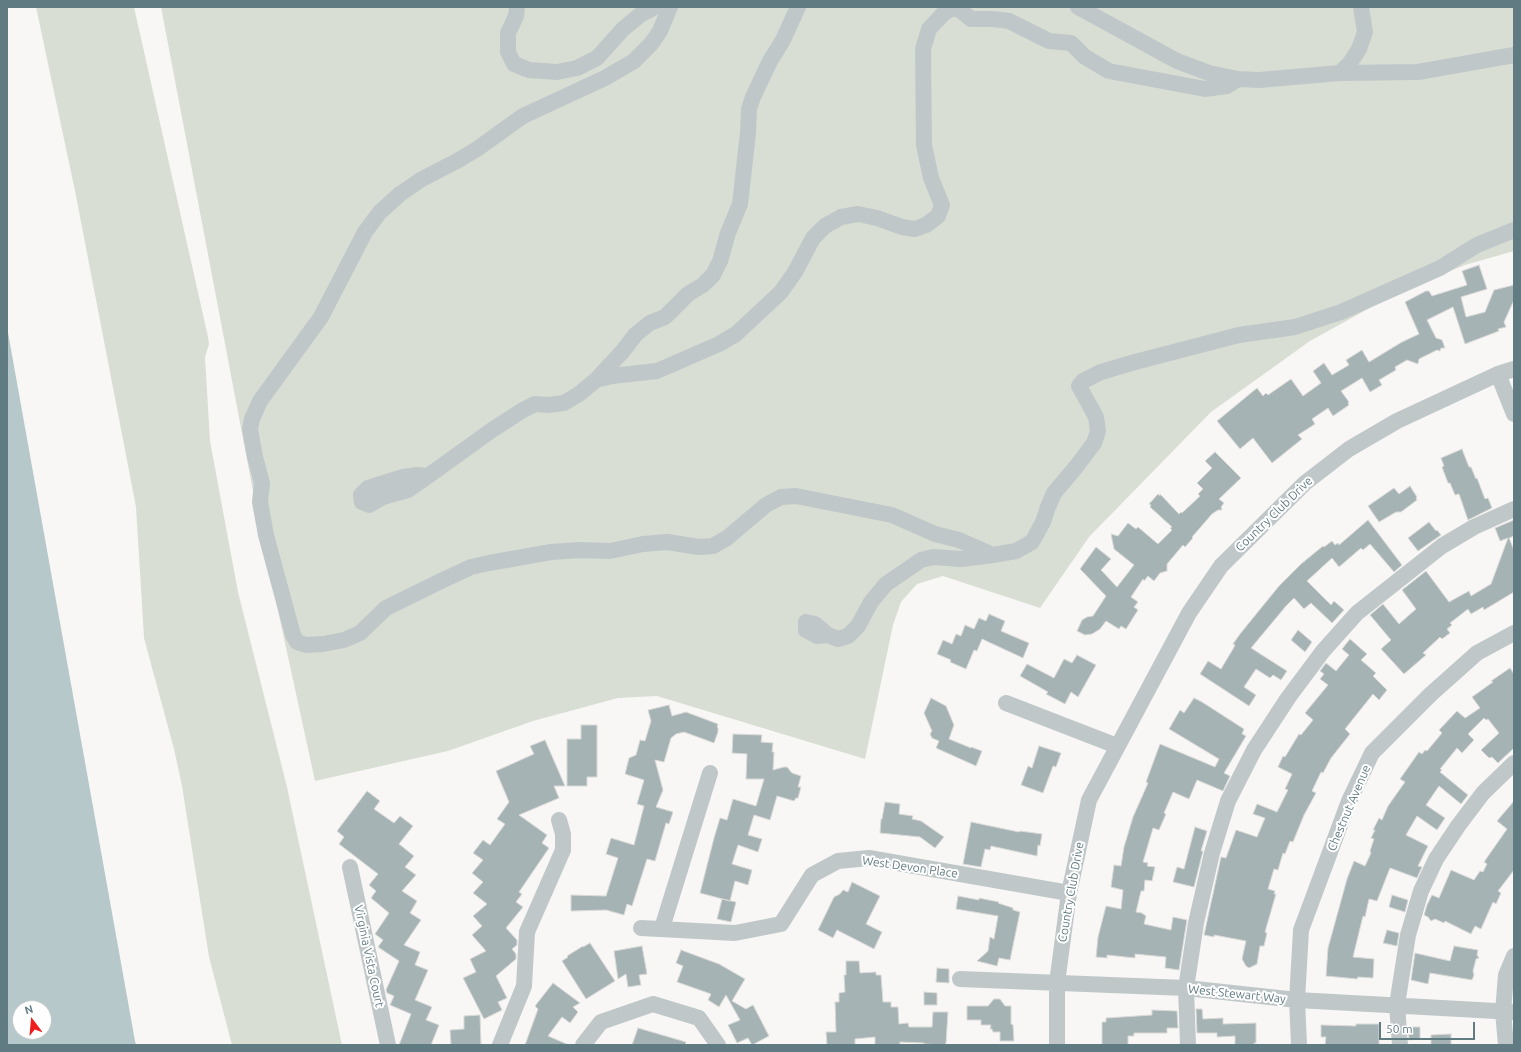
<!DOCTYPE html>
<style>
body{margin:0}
#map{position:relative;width:1521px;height:1052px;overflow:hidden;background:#f8f7f5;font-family:Ubuntu,sans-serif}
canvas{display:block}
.frame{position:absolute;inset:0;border:8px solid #617b82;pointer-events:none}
.north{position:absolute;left:12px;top:1000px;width:40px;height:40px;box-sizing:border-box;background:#fff;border:1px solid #c0cacd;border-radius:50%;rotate:344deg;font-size:11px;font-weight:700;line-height:16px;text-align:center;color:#617b82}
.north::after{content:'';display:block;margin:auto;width:14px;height:18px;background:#f01e1d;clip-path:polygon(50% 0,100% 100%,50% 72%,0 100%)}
.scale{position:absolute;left:1379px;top:1022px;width:96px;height:18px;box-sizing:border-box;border:2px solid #617b82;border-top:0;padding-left:5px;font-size:12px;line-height:14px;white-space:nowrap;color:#617b82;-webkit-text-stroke:3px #fff;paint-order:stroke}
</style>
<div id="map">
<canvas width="1521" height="1052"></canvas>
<div class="frame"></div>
<div class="north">N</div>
<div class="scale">50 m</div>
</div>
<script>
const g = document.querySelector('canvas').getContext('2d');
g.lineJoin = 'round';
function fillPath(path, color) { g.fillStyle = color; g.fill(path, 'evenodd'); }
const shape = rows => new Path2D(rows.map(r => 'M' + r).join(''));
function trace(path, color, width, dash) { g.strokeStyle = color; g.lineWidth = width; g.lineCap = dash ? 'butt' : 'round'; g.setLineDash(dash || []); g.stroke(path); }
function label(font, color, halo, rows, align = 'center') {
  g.font = font + ' Ubuntu,sans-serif'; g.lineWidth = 4; g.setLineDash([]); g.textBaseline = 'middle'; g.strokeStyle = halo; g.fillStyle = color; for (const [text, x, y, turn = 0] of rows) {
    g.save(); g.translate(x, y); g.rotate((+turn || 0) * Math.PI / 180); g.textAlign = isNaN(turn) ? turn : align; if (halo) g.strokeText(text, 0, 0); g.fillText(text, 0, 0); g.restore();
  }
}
fillPath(shape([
 [36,7,134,7,208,337,209,344,205,357,210,441,238,592,287,787,342,1045,232,1045,209,957,182,786,174,749,144,638,136,507,75,191],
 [161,7,1514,7,1514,251,1465,265,1395,294,1310,341,1211,412,1089,537,1040,608,943,576,917,584,901,602,893,625,865,759,657,696,618,698,533,721,448,751,315,781,260,528]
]), '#d9ded4');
fillPath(shape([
 [7,327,135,1041,136,1045,7,1045],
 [20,1008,44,1008,44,1032,20,1032]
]), '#b6c8c9');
const building = shape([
 [1479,265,1487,289,1461,297,1466,317,1485,312,1494,290,1514,285,1514,300,1504,322,1506,327,1498,329,1499,331,1465,344,1453,307,1427,320,1436,338,1442,340,1445,348,1441,348,1440,351,1437,350,1419,359,1418,364,1407,360,1395,367,1396,370,1379,380,1382,385,1370,392,1362,378,1341,391,1349,402,1348,403,1349,405,1333,416,1328,408,1312,419,1315,424,1298,435,1302,439,1272,463,1253,438,1240,449,1217,421,1257,388,1263,396,1266,393,1268,395,1291,379,1303,396,1321,383,1313,371,1324,363,1332,375,1349,365,1346,360,1362,350,1369,362,1402,342,1419,334,1405,302,1426,291,1429,291,1432,296,1467,285,1462,271,1479,265],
 [1462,449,1469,467,1471,467,1476,479,1477,478,1485,499,1488,498,1492,508,1468,520,1459,494,1455,495,1450,483,1448,483,1442,467,1444,466,1441,458,1462,449],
 [1215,452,1241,478,1219,499,1224,503,1221,507,1222,510,1218,510,1212,514,1192,537,1193,538,1185,547,1183,545,1167,564,1167,571,1160,573,1154,581,1148,576,1144,581,1143,579,1131,597,1138,602,1134,607,1138,610,1126,629,1121,626,1119,629,1106,621,1100,629,1092,634,1085,635,1077,631,1082,620,1087,617,1093,616,1106,596,1080,569,1096,547,1111,559,1101,570,1117,587,1134,565,1114,549,1111,534,1118,536,1128,523,1136,529,1138,527,1158,544,1172,530,1170,528,1172,527,1150,507,1151,505,1149,504,1158,494,1160,496,1160,494,1179,514,1181,512,1182,513,1200,496,1198,494,1203,489,1197,483,1212,468,1205,461,1215,452],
 [1410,486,1417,497,1416,498,1417,500,1401,512,1396,512,1379,522,1368,506,1394,488,1399,494,1410,486],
 [1368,520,1402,565,1394,572,1370,544,1363,550,1361,548,1339,567,1332,558,1307,581,1331,605,1334,601,1344,610,1332,623,1311,603,1304,609,1294,598,1286,606,1251,648,1287,671,1281,680,1273,675,1270,678,1256,669,1244,687,1256,695,1249,706,1200,674,1208,661,1221,669,1233,649,1235,645,1233,644,1240,634,1279,586,1301,564,1323,546,1324,547,1332,541,1335,545,1338,543,1339,545,1368,520],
 [1514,520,1514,536,1509,538,1514,550,1514,592,1484,610,1483,607,1471,614,1468,609,1450,623,1452,625,1447,629,1450,633,1442,639,1440,637,1423,653,1426,655,1404,674,1381,649,1391,640,1370,615,1383,604,1399,624,1416,609,1402,590,1426,571,1449,602,1469,591,1471,596,1491,584,1508,538,1500,541,1495,528,1514,520],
 [1429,522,1436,531,1437,530,1441,535,1418,551,1408,538,1429,522],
 [989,614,1005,621,1001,631,1029,643,1023,658,982,639,977,651,974,650,966,669,950,662,951,660,937,654,943,640,952,644,956,634,961,636,965,625,974,629,979,618,986,621,989,614],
 [1298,630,1312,642,1305,652,1291,640,1298,630],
 [1350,639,1367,654,1361,660,1376,673,1373,676,1387,690,1379,700,1373,694,1345,729,1350,734,1331,758,1323,773,1321,772,1312,791,1316,793,1304,815,1293,842,1290,841,1285,854,1283,853,1278,870,1274,869,1268,889,1275,891,1274,894,1276,894,1265,932,1267,933,1264,946,1260,946,1257,964,1249,968,1246,966,1242,959,1246,941,1214,935,1214,937,1204,935,1221,857,1226,858,1236,830,1257,837,1265,818,1253,814,1257,804,1277,812,1288,790,1285,789,1292,774,1278,767,1283,756,1285,757,1299,734,1301,735,1313,720,1305,713,1328,685,1320,679,1324,674,1320,671,1326,663,1336,671,1349,655,1342,649,1350,639],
 [1077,655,1096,665,1078,697,1071,692,1065,704,1046,694,1048,692,1020,676,1027,664,1054,678,1064,659,1072,663,1077,655],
 [1510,668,1514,674,1514,748,1498,763,1492,757,1489,758,1481,750,1499,733,1488,719,1486,720,1484,718,1468,734,1474,740,1462,753,1457,748,1440,769,1442,770,1440,772,1468,795,1461,804,1439,786,1426,805,1445,818,1437,830,1417,816,1406,835,1428,846,1418,866,1422,867,1417,878,1390,868,1377,901,1369,899,1365,917,1363,916,1353,957,1374,959,1373,978,1358,977,1357,979,1326,976,1328,948,1347,879,1354,861,1365,866,1371,853,1370,851,1374,839,1371,838,1375,830,1373,830,1379,818,1382,820,1388,806,1405,782,1400,779,1419,752,1422,754,1425,750,1427,751,1442,733,1439,730,1457,711,1465,718,1480,708,1472,697,1493,682,1491,681,1510,668],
 [931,698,946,706,954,725,949,739,971,748,971,747,982,751,976,766,936,748,939,741,932,738,930,734,932,731,924,713,931,698],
 [1194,698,1202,702,1244,729,1242,734,1246,736,1224,773,1230,776,1223,791,1197,780,1189,799,1173,792,1164,813,1166,814,1159,830,1153,828,1143,862,1148,863,1147,866,1155,867,1152,881,1145,880,1144,891,1141,891,1136,912,1142,913,1146,916,1144,924,1171,930,1173,917,1187,920,1179,970,1165,968,1166,957,1135,954,1135,958,1107,955,1107,958,1096,957,1098,937,1106,906,1121,909,1123,890,1111,887,1114,865,1121,866,1124,847,1133,817,1148,783,1146,782,1160,744,1215,767,1219,759,1169,729,1180,710,1184,713,1194,698],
 [669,705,672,716,686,712,718,724,717,727,718,728,718,732,714,743,684,732,676,734,671,738,664,762,655,760,663,790,656,807,673,812,669,824,666,823,655,861,647,859,632,906,627,904,624,915,606,910,571,911,571,895,606,896,618,858,606,854,611,838,634,845,644,806,637,804,644,780,625,774,629,758,636,755,640,740,645,741,651,721,648,710,669,705],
 [581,725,597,725,597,777,587,777,587,786,567,786,567,739,581,739,581,725],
 [733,734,762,735,761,742,773,743,772,752,774,752,773,770,784,767,787,767,792,773,801,776,798,787,801,787,798,798,796,798,794,801,777,796,770,820,754,815,748,835,762,839,758,852,738,845,732,864,752,870,748,885,735,881,730,901,700,893,714,838,720,818,727,820,733,799,756,806,764,779,746,779,747,754,732,753,733,734],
 [545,740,565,786,554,786,559,798,519,815,547,835,542,843,549,848,519,892,522,894,516,902,523,907,506,928,517,940,517,945,512,949,516,954,516,959,496,976,507,998,498,1002,502,1010,484,1019,463,978,476,972,470,959,486,951,472,935,482,926,473,916,487,904,473,893,483,882,472,873,483,860,473,853,483,840,490,845,505,824,497,819,509,802,496,771,534,754,530,746,545,740],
 [1039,746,1061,753,1056,767,1053,766,1043,793,1021,785,1028,766,1032,768,1039,746],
 [367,791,380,801,374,809,394,823,400,816,413,826,399,844,414,856,405,867,416,875,402,891,417,901,410,913,421,920,404,945,420,952,415,965,428,970,415,1000,432,1007,426,1020,439,1025,431,1045,399,1045,411,1014,390,1005,394,996,387,993,386,990,399,961,378,947,383,940,375,934,389,913,371,898,376,891,369,885,378,874,339,844,344,837,337,831,367,791],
 [1514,801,1514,870,1498,891,1501,893,1496,904,1493,902,1481,929,1475,926,1471,934,1445,921,1444,923,1435,919,1431,921,1428,917,1424,915,1427,905,1432,895,1439,898,1451,870,1474,880,1480,871,1483,872,1487,864,1484,862,1507,829,1497,821,1514,801],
 [885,802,900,804,899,814,913,816,912,819,921,821,944,837,935,848,920,837,880,833,881,819,882,819,885,802],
 [971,822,1019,832,1020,831,1042,834,1040,846,1038,845,1037,856,991,846,990,850,985,849,981,867,963,864,971,822],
 [1195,827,1207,831,1201,851,1203,851,1194,887,1173,882,1177,867,1184,869,1195,827],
 [852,882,880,896,866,924,882,932,874,949,837,930,833,938,818,930,834,897,840,894,843,890,848,892,852,882],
 [1392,895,1408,900,1405,912,1389,907,1392,895],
 [958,896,979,900,979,898,999,902,998,903,1013,908,1013,910,1020,912,1010,960,999,958,997,966,977,961,988,951,990,937,994,939,998,916,956,909,958,896],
 [722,899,736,902,731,922,717,919,722,899],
 [1387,930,1399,933,1397,946,1383,943,1387,930],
 [590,943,615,981,586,999,562,961,568,957,567,956,583,946,583,947,590,943],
 [642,946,647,974,639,975,641,985,628,987,626,974,618,979,614,951,642,946],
 [1454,946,1478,950,1477,955,1479,958,1476,959,1473,971,1474,975,1472,980,1430,973,1428,984,1411,980,1415,953,1450,961,1454,946],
 [681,950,719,964,745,979,732,1001,746,1009,753,1005,769,1036,752,1045,748,1038,737,1043,728,1025,740,1020,726,995,719,1007,708,1000,711,994,677,982,683,966,676,963,681,950],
 [846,961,859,961,860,973,876,972,876,975,881,975,883,1002,891,1002,891,1007,898,1007,899,1024,908,1023,909,1027,932,1027,933,1012,948,1012,946,1043,944,1045,924,1044,924,1043,900,1042,900,1044,896,1045,875,1045,875,1037,855,1039,855,1045,827,1045,826,1032,836,1032,835,1002,839,1002,839,993,845,992,844,975,846,975,846,961],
 [937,968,949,969,949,983,936,982,937,968],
 [553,983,580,1003,573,1007,578,1012,570,1023,562,1017,548,1036,569,1045,525,1045,538,1009,535,1006,553,983],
 [924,992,937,993,937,1005,924,1005,924,992],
 [994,999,1000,999,1005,1006,1011,1006,1011,1024,1013,1025,1014,1041,1000,1041,1000,1032,993,1032,992,1029,990,1029,991,1025,981,1025,981,1020,967,1020,967,1006,988,1006,994,999],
 [1196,1009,1202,1009,1203,1019,1223,1018,1223,1024,1256,1023,1256,1043,1254,1043,1254,1045,1235,1045,1235,1036,1217,1037,1217,1033,1197,1033,1196,1009],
 [1152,1010,1177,1011,1178,1028,1167,1028,1167,1033,1134,1033,1134,1036,1128,1036,1128,1045,1102,1045,1102,1022,1106,1022,1106,1018,1152,1015,1152,1010],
 [480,1015,481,1045,451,1045,450,1030,464,1029,464,1016,480,1015],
 [1356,1024,1379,1024,1379,1045,1325,1045,1326,1037,1321,1037,1321,1025,1356,1026,1356,1024],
 [1408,1027,1420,1027,1420,1039,1409,1040,1408,1027],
 [638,1028,686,1042,685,1045,632,1045,638,1028],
 [1451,1034,1451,1045,1431,1045,1431,1035,1451,1034]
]);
fillPath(building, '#a5b3b5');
trace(building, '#dad9d7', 1);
trace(shape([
 [517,7,516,16,508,33,508,52,514,64,529,70,557,72,577,68,597,58,623,29,640,15,655,7],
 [670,7,660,31,651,44,634,61,605,78,523,116,477,149,457,161,422,179,400,194,380,212,365,232,321,317,260,401,252,419,250,429,255,457,262,483,260,502,266,535,293,635,297,642,306,645,323,644,344,640,360,633,386,608,441,581,471,567,489,563,551,552,581,550,610,551,643,544,667,542,699,547,713,546,727,538,766,505,781,497,796,496,892,515,935,534,959,540,993,555],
 [1078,7,1177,61,1209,73,1238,79,1259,80,1340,73,1418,72,1514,55],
 [1340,73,1350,63,1359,49,1365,32,1361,7],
 [1498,374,1514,414],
 [596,380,612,376,657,371,719,344,736,334,781,292,795,272,813,238,825,226,841,217,858,214,877,218,902,227,915,229,926,225,938,216,942,205,931,178,924,145,923,49,929,29,943,14,953,8,960,10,971,19,993,19,1009,21,1049,41,1071,43,1085,57,1109,71,1205,89,1227,86,1238,79],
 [417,475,428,476,408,490,383,497,369,505,362,502,361,495,368,488,403,477,417,475],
 [428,476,492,430,523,410,535,404,548,405,564,403,579,394,596,380,622,352,636,334,650,323,665,317,688,294,703,285,713,275,720,261,728,233,740,204,748,133,749,109,753,97,770,61,783,40,798,7],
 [806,622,815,624,828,635,817,636,806,630,806,622],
 [828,635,838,639,848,636,858,626,871,602,886,584,921,560,933,557,961,559,993,555,1016,551,1032,542,1043,522,1048,507,1054,493,1076,467,1094,443,1098,431,1096,417,1079,386,1083,381,1101,372,1135,362,1239,335,1295,327,1341,312,1440,268,1477,245,1514,230],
 [1006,703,1117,746],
 [350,867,388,1045],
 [641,928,735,933,781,924,812,875,838,861,869,858,1069,893],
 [662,928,710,773],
 [960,979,1186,988,1297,1000,1514,1012],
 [500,1045,524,986,527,932,563,850,563,834,559,820],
 [583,1045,601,1022,653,1004,699,1018,718,1045],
 [1057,1045,1057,983,1069,893,1089,800,1189,613,1221,566,1305,483,1349,449,1397,421,1498,374,1514,369],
 [1188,1045,1186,988,1196,923,1212,853,1228,801,1254,750,1288,698,1323,651,1357,613,1442,546,1474,527,1514,509],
 [1299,1045,1297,1000,1301,930,1349,801,1372,753,1431,694,1477,653,1514,633],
 [1400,1045,1397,1005,1408,935,1421,891,1436,859,1458,826,1483,793,1514,763],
 [1506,1045,1503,1012,1506,975,1514,956]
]), '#c0c7c9', 16);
label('12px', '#617b82', '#fff', [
 ["Country Club Drive",1274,514,-44],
 ["Chestnut Avenue",1349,808,-67],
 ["West Devon Place",910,867,8],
 ["Country Club Drive",1071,892,-80],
 ["Virginia Vista Court",369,956,78],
 ["West Stewart Way",1237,994,6]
]);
</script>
